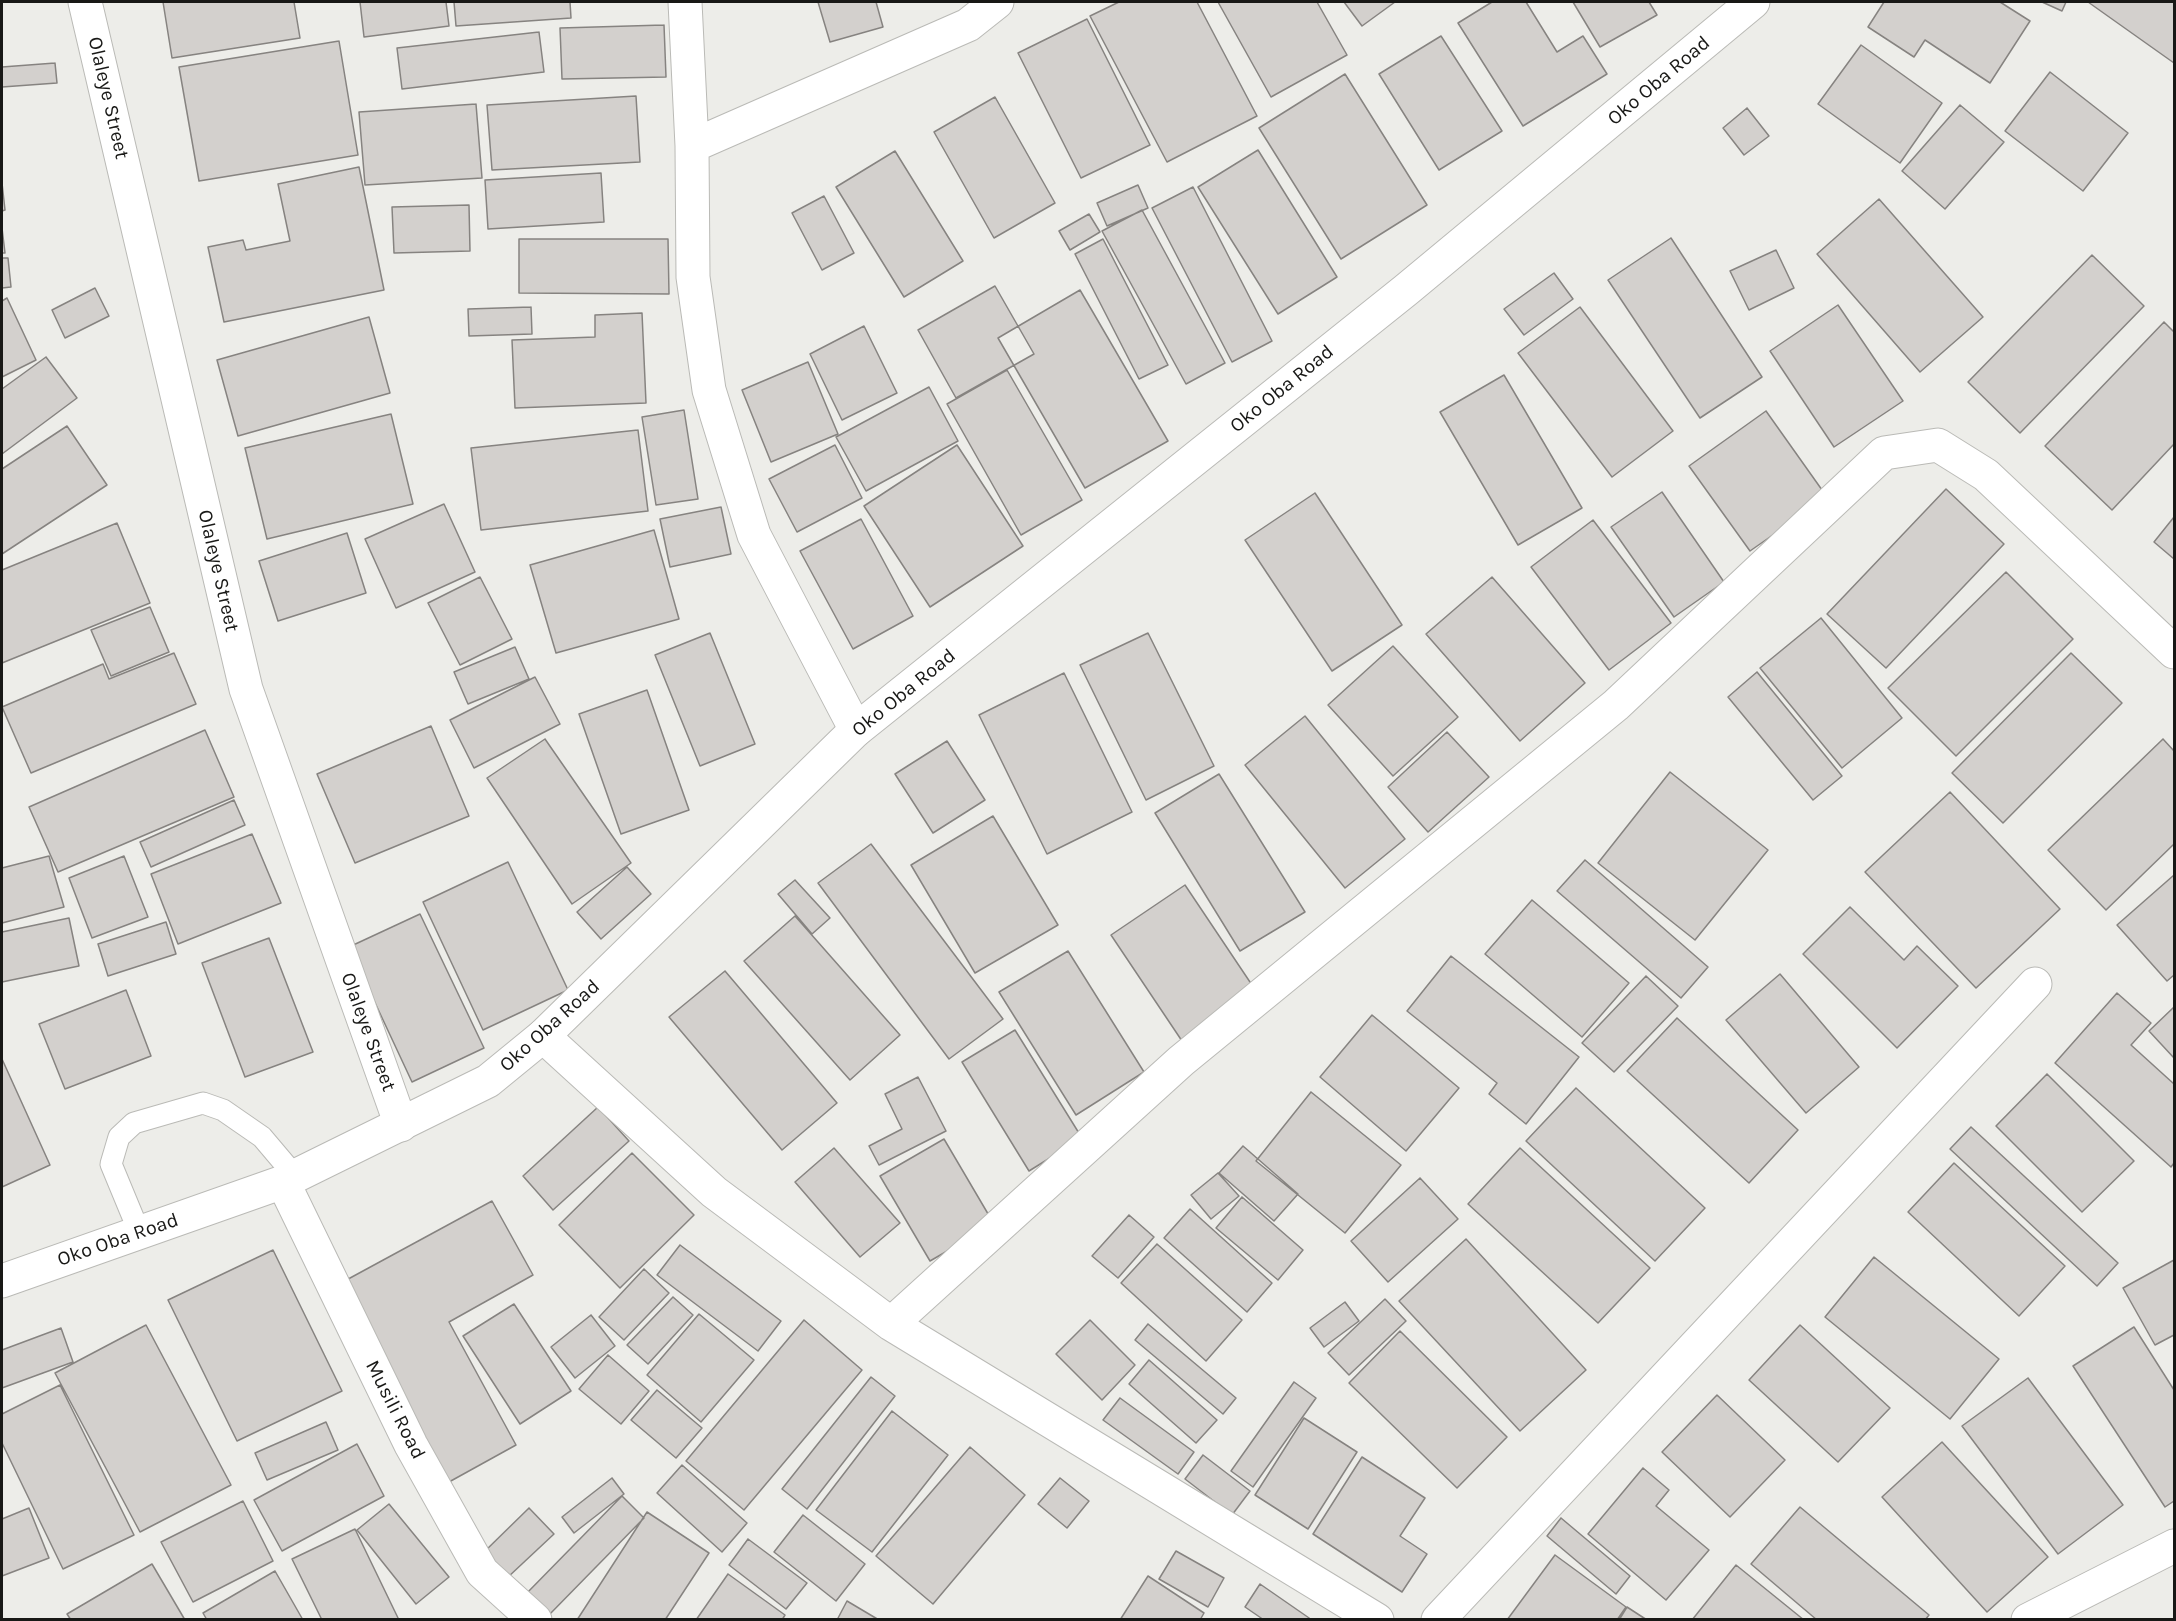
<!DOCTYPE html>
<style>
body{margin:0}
#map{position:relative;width:2176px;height:1621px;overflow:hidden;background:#edede9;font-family:Karla,sans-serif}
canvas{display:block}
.frame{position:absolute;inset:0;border:3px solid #181816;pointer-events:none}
</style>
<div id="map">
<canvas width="2176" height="1621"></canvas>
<div class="frame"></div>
</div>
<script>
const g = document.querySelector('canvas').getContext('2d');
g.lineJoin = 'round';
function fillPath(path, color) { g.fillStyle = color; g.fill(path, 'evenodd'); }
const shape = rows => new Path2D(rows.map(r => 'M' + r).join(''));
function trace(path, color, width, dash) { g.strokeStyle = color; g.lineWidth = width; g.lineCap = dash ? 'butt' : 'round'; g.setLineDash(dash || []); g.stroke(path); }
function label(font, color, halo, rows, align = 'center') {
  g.font = font + ' Karla,sans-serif'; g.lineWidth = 6; g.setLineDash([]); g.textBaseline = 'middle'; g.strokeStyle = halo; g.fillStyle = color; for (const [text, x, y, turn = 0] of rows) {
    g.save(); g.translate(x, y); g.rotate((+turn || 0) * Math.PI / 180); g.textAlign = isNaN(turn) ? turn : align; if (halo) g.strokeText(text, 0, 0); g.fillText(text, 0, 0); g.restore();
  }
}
const building = shape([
 [163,2,294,2,300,38,172,58,163,2],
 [360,2,446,2,449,26,364,37,360,2],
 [454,2,570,2,571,18,456,26,454,2],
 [818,2,876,2,883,27,830,42,818,2],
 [1119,2,1197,2,1257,116,1167,162,1090,16,1119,2],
 [1218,2,1317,2,1347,55,1271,97,1218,2],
 [1344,2,1395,2,1362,26,1344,2],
 [1492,2,1526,2,1557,52,1583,36,1607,74,1523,126,1458,23,1492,2],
 [1573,2,1649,2,1657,15,1600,47,1573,2],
 [1884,2,2000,2,2030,21,1990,83,1925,40,1914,57,1868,27,1884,2],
 [2042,2,2066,2,2062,11,2042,2],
 [2088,2,2174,2,2174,63,2088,2],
 [1087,19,1150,145,1081,178,1018,53,1087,19],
 [664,25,666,77,562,79,560,28,664,25],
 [539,32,544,72,402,89,397,48,539,32],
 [1441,36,1502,131,1439,170,1379,74,1441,36],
 [339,41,358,155,199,181,179,67,339,41],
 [1861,45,1942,103,1900,163,1818,104,1861,45],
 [55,63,57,83,2,87,2,67,55,63],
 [2050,72,2128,133,2083,191,2005,131,2050,72],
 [1345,74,1427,205,1341,259,1259,128,1345,74],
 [636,96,640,162,492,170,487,105,636,96],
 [995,97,1055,203,994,238,934,132,995,97],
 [476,104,482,178,365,185,359,112,476,104],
 [1960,105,2004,142,1945,209,1902,171,1960,105],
 [1747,108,1769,136,1744,155,1723,128,1747,108],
 [1258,150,1337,277,1278,314,1198,187,1258,150],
 [895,151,963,261,904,297,836,187,895,151],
 [359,167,384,290,224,322,208,247,243,240,246,250,290,241,278,184,359,167],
 [601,173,604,222,488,229,485,180,601,173],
 [2,183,5,210,2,211,2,183],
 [1138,185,1148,208,1107,226,1097,203,1138,185],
 [1193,187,1272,341,1232,362,1152,208,1193,187],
 [824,196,854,253,822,270,792,213,824,196],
 [1879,199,1983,317,1920,372,1817,254,1879,199],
 [469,205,470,251,394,253,392,207,469,205],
 [1142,210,1225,363,1186,384,1102,231,1142,210],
 [1089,214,1100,232,1070,250,1059,231,1089,214],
 [2,228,5,253,2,253,2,228],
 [1671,238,1762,377,1700,418,1608,280,1671,238],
 [519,239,668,239,669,294,519,293,519,239],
 [1103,239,1168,365,1139,379,1075,254,1103,239],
 [1776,250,1794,288,1749,310,1730,271,1776,250],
 [2092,255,2144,306,2020,433,1968,382,2092,255],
 [2,258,8,258,11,287,2,288,2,258],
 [1554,273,1573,299,1524,335,1504,309,1554,273],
 [995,286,1034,354,956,398,918,330,995,286],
 [95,288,109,316,65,338,52,310,95,288],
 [1080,290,1168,441,1085,488,998,338,1080,290],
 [7,298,36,360,2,377,2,301,7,298],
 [1838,305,1903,401,1834,447,1770,351,1838,305],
 [531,307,532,334,469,336,468,309,531,307],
 [1580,307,1673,431,1612,477,1518,353,1580,307],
 [642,313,646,403,515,408,512,340,595,337,595,315,642,313],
 [369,317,390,393,238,436,217,360,369,317],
 [2164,322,2174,332,2174,444,2112,510,2045,446,2164,322],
 [864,326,897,393,842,420,810,354,864,326],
 [46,357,77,398,2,454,2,389,46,357],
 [808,362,838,434,771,462,742,390,808,362],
 [1007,370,1082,500,1021,535,947,404,1007,370],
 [1504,375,1582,508,1518,545,1440,412,1504,375],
 [929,387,958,441,866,491,836,437,929,387],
 [684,410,698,499,656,505,642,417,684,410],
 [1766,411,1827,497,1750,551,1689,466,1766,411],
 [391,414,413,504,267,539,245,448,391,414],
 [67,426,107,485,2,554,2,469,67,426],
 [638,430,648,511,481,530,471,448,638,430],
 [835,445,862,498,797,532,769,479,835,445],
 [957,445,1023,546,930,607,864,506,957,445],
 [1946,489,2004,544,1886,668,1827,614,1946,489],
 [1662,492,1724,582,1674,617,1611,527,1662,492],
 [1315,493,1402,625,1332,671,1245,540,1315,493],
 [444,504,475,572,396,608,365,539,444,504],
 [721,507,731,554,670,567,660,519,721,507],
 [2174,517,2174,559,2154,542,2174,517],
 [861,519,913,616,853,649,800,551,861,519],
 [1593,520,1671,623,1609,670,1531,567,1593,520],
 [117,523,150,603,2,663,2,570,117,523],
 [654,530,679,619,556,653,530,565,654,530],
 [347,533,366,593,278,621,259,561,347,533],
 [2006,572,2073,639,1956,756,1888,688,2006,572],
 [480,577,512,639,460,665,428,603,480,577],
 [1492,577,1585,683,1520,741,1426,634,1492,577],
 [150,607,169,652,111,676,91,630,150,607],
 [1821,618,1902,718,1842,768,1760,668,1821,618],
 [710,633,755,744,700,766,655,655,710,633],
 [1148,633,1214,766,1146,800,1080,665,1148,633],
 [1393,646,1458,717,1393,776,1328,705,1393,646],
 [515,647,529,679,468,704,454,672,515,647],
 [174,653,196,704,31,773,2,707,103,664,109,679,174,653],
 [2071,653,2122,703,2003,823,1952,773,2071,653],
 [1757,672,1842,776,1813,800,1728,697,1757,672],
 [1064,673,1132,812,1047,854,979,715,1064,673],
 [535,677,560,724,474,768,450,720,535,677],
 [647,690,689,810,621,834,579,714,647,690],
 [1305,716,1405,839,1345,888,1245,765,1305,716],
 [431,726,469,816,355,863,317,774,431,726],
 [205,730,234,797,58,872,29,807,205,730],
 [1447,732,1489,777,1428,832,1388,787,1447,732],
 [545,739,631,863,572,904,487,778,545,739],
 [2163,739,2174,751,2174,844,2106,910,2048,850,2163,739],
 [947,741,985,800,933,833,895,774,947,741],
 [1670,772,1768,850,1695,940,1598,863,1670,772],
 [1219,774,1305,912,1240,951,1155,813,1219,774],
 [1950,792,2060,909,1976,988,1865,872,1950,792],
 [234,800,245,825,151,867,140,842,234,800],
 [993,816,1058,925,975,973,911,865,993,816],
 [252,834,281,903,178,944,151,874,252,834],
 [871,844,1003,1019,949,1059,818,883,871,844],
 [49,856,64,907,2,923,2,868,49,856],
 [124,856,148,917,92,938,69,878,124,856],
 [1585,860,1708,967,1681,998,1557,891,1585,860],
 [508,862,568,990,483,1030,423,902,508,862],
 [627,867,651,894,601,939,577,912,627,867],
 [2174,875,2174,975,2167,981,2117,925,2174,875],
 [795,880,830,918,812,934,778,894,795,880],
 [1185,885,1256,991,1182,1041,1111,935,1185,885],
 [1532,900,1629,983,1582,1037,1485,954,1532,900],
 [1850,907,1904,960,1917,946,1958,986,1897,1048,1803,954,1850,907],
 [420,914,484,1048,412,1082,349,947,420,914],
 [795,916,900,1035,850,1080,744,961,795,916],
 [69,918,79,966,2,982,2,932,69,918],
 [166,922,176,954,108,976,98,944,166,922],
 [269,938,313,1052,245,1077,202,963,269,938],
 [1068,951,1144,1072,1076,1115,999,992,1068,951],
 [1451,956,1579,1057,1526,1124,1489,1094,1497,1083,1407,1011,1451,956],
 [725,971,837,1103,782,1150,669,1017,725,971],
 [1780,974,1859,1067,1806,1113,1726,1020,1780,974],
 [1646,976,1678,1006,1614,1072,1582,1043,1646,976],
 [126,990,151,1056,65,1089,39,1024,126,990],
 [2117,993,2151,1023,2131,1045,2174,1084,2174,1163,2171,1167,2055,1063,2117,993],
 [2174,1007,2174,1058,2149,1031,2174,1007],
 [1372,1015,1459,1088,1406,1151,1320,1077,1372,1015],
 [1677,1018,1798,1130,1749,1183,1627,1071,1677,1018],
 [1015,1030,1082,1138,1029,1171,962,1062,1015,1030],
 [2,1059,50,1165,2,1187,2,1059],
 [2047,1074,2134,1161,2082,1212,1996,1126,2047,1074],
 [918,1077,946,1131,879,1165,869,1146,902,1129,885,1094,918,1077],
 [1576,1088,1705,1208,1655,1261,1526,1141,1576,1088],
 [1311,1092,1401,1165,1345,1233,1256,1161,1311,1092],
 [598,1107,629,1141,553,1210,523,1176,598,1107],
 [1971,1127,2118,1263,2097,1286,1950,1149,1971,1127],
 [944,1139,994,1224,930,1261,880,1176,944,1139],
 [1243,1146,1298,1194,1274,1221,1219,1173,1243,1146],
 [834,1148,900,1223,860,1257,795,1182,834,1148],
 [1520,1148,1650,1268,1598,1323,1468,1204,1520,1148],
 [632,1153,694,1215,620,1288,559,1225,632,1153],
 [1954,1163,2065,1266,2019,1316,1908,1212,1954,1163],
 [1218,1173,1239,1196,1211,1219,1191,1195,1218,1173],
 [1420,1178,1458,1219,1388,1282,1351,1241,1420,1178],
 [1242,1197,1303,1250,1278,1280,1216,1228,1242,1197],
 [492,1201,533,1275,449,1322,516,1445,449,1482,339,1284,492,1201],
 [1190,1209,1272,1283,1247,1312,1164,1238,1190,1209],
 [1129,1215,1154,1237,1118,1278,1092,1256,1129,1215],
 [1466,1239,1586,1370,1520,1431,1399,1301,1466,1239],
 [1157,1244,1242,1320,1206,1361,1121,1283,1157,1244],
 [680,1245,781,1321,758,1351,657,1275,680,1245],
 [273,1250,342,1391,237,1441,168,1300,273,1250],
 [1874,1257,1999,1359,1950,1419,1825,1317,1874,1257],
 [2174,1260,2174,1335,2155,1345,2123,1288,2174,1260],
 [644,1269,669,1293,624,1340,599,1317,644,1269],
 [673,1297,693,1315,648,1364,627,1345,673,1297],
 [1385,1299,1406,1321,1349,1375,1328,1353,1385,1299],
 [1345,1302,1359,1321,1324,1347,1310,1328,1345,1302],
 [514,1304,571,1391,520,1424,463,1336,514,1304],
 [699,1314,754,1360,701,1422,647,1375,699,1314],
 [591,1315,615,1346,575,1378,551,1347,591,1315],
 [804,1320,862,1370,744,1510,686,1461,804,1320],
 [1090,1320,1135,1365,1102,1400,1056,1354,1090,1320],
 [1148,1324,1236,1398,1223,1414,1135,1340,1148,1324],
 [146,1325,231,1485,140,1532,55,1373,146,1325],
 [1800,1325,1890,1408,1838,1462,1749,1380,1800,1325],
 [2134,1327,2174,1390,2174,1501,2165,1507,2073,1366,2134,1327],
 [61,1328,73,1362,2,1388,2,1350,61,1328],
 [1400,1331,1507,1437,1457,1488,1349,1383,1400,1331],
 [608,1355,649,1391,621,1424,579,1389,608,1355],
 [1149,1360,1217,1420,1196,1443,1129,1384,1149,1360],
 [871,1377,895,1396,807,1509,782,1489,871,1377],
 [2028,1378,2123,1505,2058,1554,1962,1426,2028,1378],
 [1294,1382,1316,1398,1253,1487,1231,1471,1294,1382],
 [60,1385,134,1535,63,1569,2,1443,2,1414,60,1385],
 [657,1390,702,1428,676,1458,631,1420,657,1390],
 [1717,1395,1785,1460,1730,1517,1662,1452,1717,1395],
 [1120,1398,1194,1452,1178,1474,1103,1420,1120,1398],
 [892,1411,948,1455,872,1552,816,1510,892,1411],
 [1304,1418,1357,1452,1308,1529,1255,1495,1304,1418],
 [326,1422,338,1450,267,1480,255,1453,326,1422],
 [1942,1442,2048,1557,1987,1612,1882,1497,1942,1442],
 [357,1444,384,1496,282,1551,254,1500,357,1444],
 [970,1447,1025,1495,933,1604,876,1556,970,1447],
 [1203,1455,1250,1491,1232,1515,1185,1479,1203,1455],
 [1362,1457,1425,1498,1400,1536,1427,1554,1402,1592,1313,1534,1362,1457],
 [682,1465,747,1523,722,1552,657,1493,682,1465],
 [1643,1468,1669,1490,1656,1506,1709,1550,1666,1600,1588,1534,1643,1468],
 [612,1478,624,1494,574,1533,562,1517,612,1478],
 [1060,1478,1089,1501,1067,1528,1038,1504,1060,1478],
 [622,1496,644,1518,547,1617,525,1595,622,1496],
 [243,1501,273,1561,193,1602,161,1542,243,1501],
 [389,1504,449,1577,416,1604,357,1530,389,1504],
 [1800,1507,1929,1615,1925,1620,1817,1620,1751,1564,1800,1507],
 [29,1508,49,1558,2,1576,2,1519,29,1508],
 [529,1508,554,1534,507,1578,483,1553,529,1508],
 [647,1512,709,1553,665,1620,577,1620,647,1512],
 [803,1515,865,1564,836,1601,774,1552,803,1515],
 [1561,1518,1630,1576,1616,1594,1547,1536,1561,1518],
 [355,1529,399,1620,322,1620,292,1559,355,1529],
 [748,1539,807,1583,786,1609,729,1565,748,1539],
 [1176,1551,1224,1578,1208,1607,1159,1579,1176,1551],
 [1555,1555,1626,1607,1617,1620,1507,1620,1555,1555],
 [152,1564,185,1620,71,1620,67,1614,152,1564],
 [1736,1565,1804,1620,1692,1620,1736,1565],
 [275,1571,303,1620,207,1620,203,1613,275,1571],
 [728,1574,785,1615,782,1620,696,1620,728,1574],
 [1148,1576,1204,1613,1200,1620,1120,1620,1148,1576],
 [1260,1584,1312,1620,1264,1620,1245,1607,1260,1584],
 [847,1601,879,1620,837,1620,847,1601],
 [1627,1607,1647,1620,1619,1620,1627,1607]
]);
fillPath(building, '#d3d0cd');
trace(building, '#868380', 1.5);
const lane = shape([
 [140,1234,111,1164,119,1137,134,1123,203,1103,223,1110,262,1137,295,1176]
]);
const street = shape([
 [85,2,246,689,401,1125],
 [685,2,692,146,693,277,709,390,754,535,856,730],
 [692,146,968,25,997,2],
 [543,1036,714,1192,891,1324,1377,1620],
 [283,1182,411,1445,482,1572,535,1620],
 [891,1324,1181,1061,1616,705,1884,453,1938,445,1986,475,2174,652],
 [1438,1620,2035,984],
 [2028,1620,2174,1546]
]);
const secondary = shape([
 [2,1281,283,1182,488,1081,543,1036,856,730,1406,290,1753,2]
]);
trace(lane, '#babab6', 23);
trace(street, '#babab6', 35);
trace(secondary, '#babab6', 35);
trace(lane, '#fff', 21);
trace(street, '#fff', 33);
trace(secondary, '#fff', 33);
label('20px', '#181816', '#fff', [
 ["Oko Oba Road",1659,81,-40],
 ["Olaleye Street",108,98,77],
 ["Oko Oba Road",1282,389,-39],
 ["Olaleye Street",218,571,77],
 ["Oko Oba Road",904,693,-39],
 ["Oko Oba Road",550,1026,-42],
 ["Olaleye Street",368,1032,70],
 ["Oko Oba Road",118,1240,-19],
 ["Musili Road",395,1410,63]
]);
</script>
